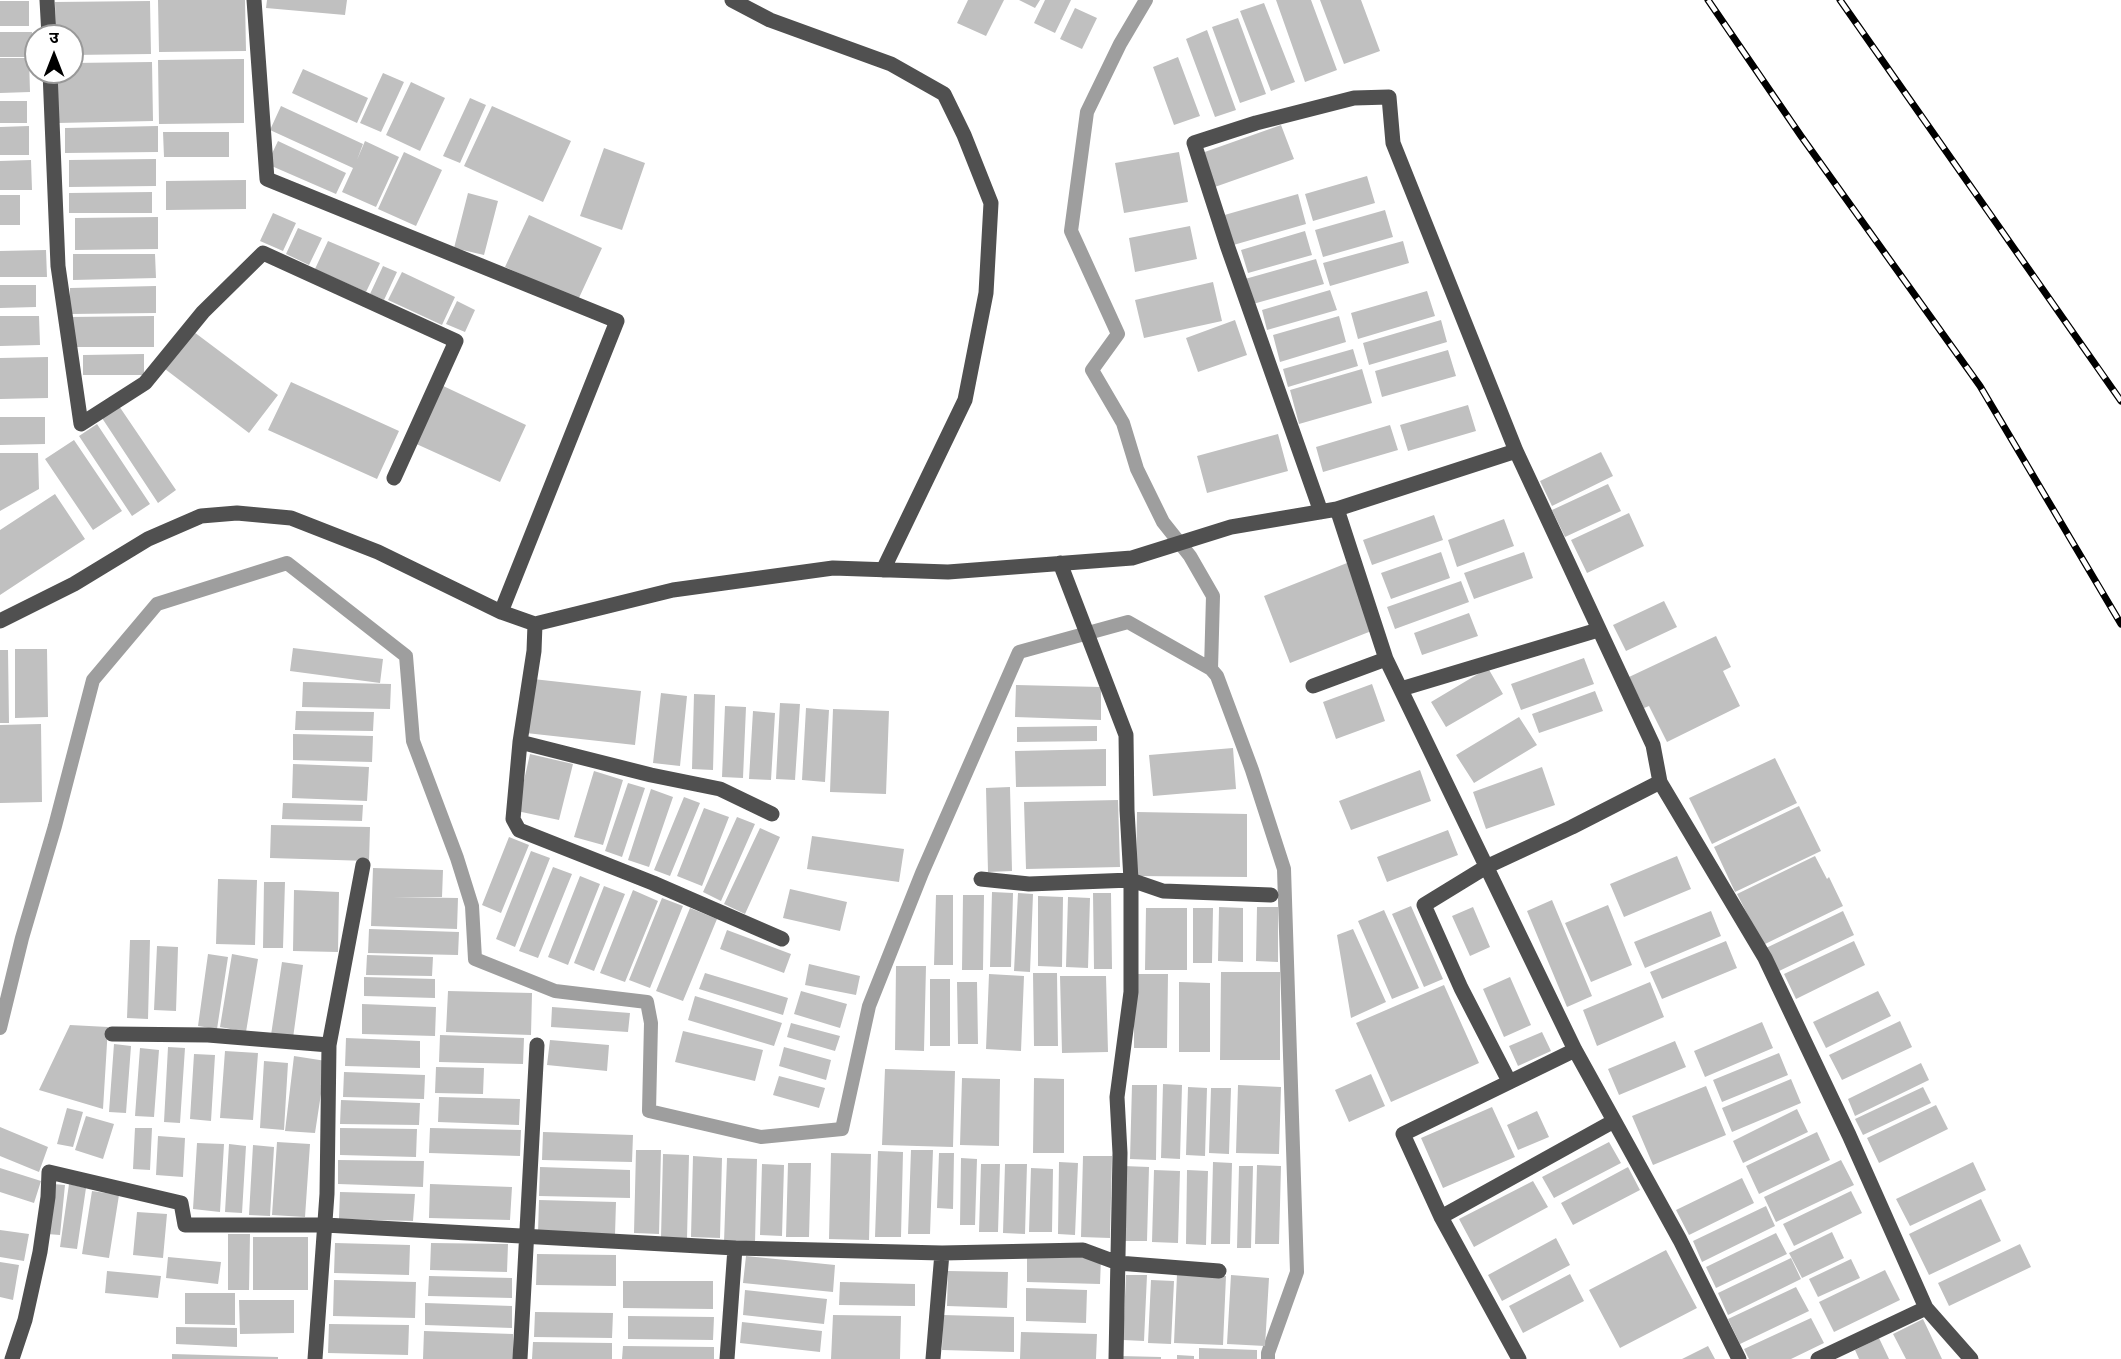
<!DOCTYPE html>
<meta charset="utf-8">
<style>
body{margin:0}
#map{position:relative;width:2121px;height:1359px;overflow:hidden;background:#fff;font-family:"DejaVu Sans","Noto Sans Devanagari",sans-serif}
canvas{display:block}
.north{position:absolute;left:24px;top:24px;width:60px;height:60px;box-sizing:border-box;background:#fff;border:2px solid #999;border-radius:50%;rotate:0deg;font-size:16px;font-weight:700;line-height:24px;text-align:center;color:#000}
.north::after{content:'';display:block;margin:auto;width:21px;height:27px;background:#000;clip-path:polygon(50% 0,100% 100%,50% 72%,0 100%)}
</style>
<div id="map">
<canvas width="2121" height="1359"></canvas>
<div class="north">उ</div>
</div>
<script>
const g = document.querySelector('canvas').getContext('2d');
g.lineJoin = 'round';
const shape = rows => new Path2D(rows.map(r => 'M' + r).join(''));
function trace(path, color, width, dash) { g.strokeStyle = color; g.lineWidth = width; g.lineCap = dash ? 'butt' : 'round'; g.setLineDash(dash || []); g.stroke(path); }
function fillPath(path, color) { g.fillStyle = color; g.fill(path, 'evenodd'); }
trace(shape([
 [1146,0,1120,44,1087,112,1071,231,1118,334,1092,370,1123,423,1137,469,1163,522,1190,556,1213,596,1211,669],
 [0,1028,22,938,55,826,93,680,157,604,287,563,406,656,413,741,457,858,472,906,475,959,555,991,647,1002,651,1023,649,1111,761,1137,842,1129,869,1006,922,873,1019,652,1128,622,1211,669,1217,676,1252,770,1284,869,1297,1272,1268,1353,1268,1359]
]), '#9e9e9e', 14);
fillPath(shape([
 [158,0,245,0,246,51,159,52],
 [267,0,347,0,345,15,266,8],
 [968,0,1004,0,986,36,957,23],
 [1019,0,1040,0,1035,8],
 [1045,0,1071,0,1055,33,1034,23],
 [1276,0,1311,0,1337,70,1305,82],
 [1320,0,1361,0,1380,51,1344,64],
 [0,1,29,1,29,26,0,26],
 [150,1,151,54,72,55,72,36,56,36,55,2],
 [1264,3,1295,82,1271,91,1240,11],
 [1075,8,1097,18,1082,49,1060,39],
 [1238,18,1266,94,1240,103,1212,27],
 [1207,30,1236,110,1215,117,1186,39],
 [0,32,32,32,32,57,0,57],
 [1178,57,1200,116,1174,125,1153,67],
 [0,58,29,58,30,92,0,93],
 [244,59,244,123,159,124,158,60],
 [152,62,153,121,57,123,56,72,72,72,72,63],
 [303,69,368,98,357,123,292,93],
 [383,73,404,82,381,132,360,123],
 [411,82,445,98,420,151,386,135],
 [470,98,486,105,460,163,443,156],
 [0,101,27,101,27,123,0,123],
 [281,106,363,144,357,160,365,141,399,157,376,207,342,192,353,168,270,130],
 [492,106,571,141,543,202,464,166],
 [1281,125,1294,159,1212,188,1199,154],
 [29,126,29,155,0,155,0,127],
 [158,126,158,152,65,153,65,128],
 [163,132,229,132,229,157,164,157],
 [278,141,346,173,336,194,267,164],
 [604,148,645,163,622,230,580,216],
 [404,152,442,170,416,226,378,209],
 [1179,152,1188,202,1124,213,1115,163],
 [156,159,156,186,69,187,69,160],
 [31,160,32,190,0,190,0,161],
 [1367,176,1375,203,1313,221,1305,194],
 [246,180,246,209,166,210,166,181],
 [152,192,152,213,69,213,69,193],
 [468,193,498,201,484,255,454,248],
 [1298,194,1306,224,1230,246,1221,216],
 [0,195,20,195,20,225,0,225],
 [1385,210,1393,237,1323,257,1315,230],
 [273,213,296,223,283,251,260,241],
 [529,215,602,248,578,300,505,267],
 [158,217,158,249,75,250,75,218],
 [1190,226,1197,259,1135,272,1129,238],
 [298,228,322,238,309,265,286,254],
 [1305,231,1312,255,1248,273,1241,250],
 [328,241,380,263,366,292,315,269],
 [1403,241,1409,263,1330,286,1323,263],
 [46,250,47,277,0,277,0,251],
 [73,254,155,254,156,278,73,280],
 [1316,259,1324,284,1253,304,1245,279],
 [383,266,397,272,384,300,370,294],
 [402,272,455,297,442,325,388,300],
 [1213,282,1222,321,1144,338,1135,300],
 [0,285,36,285,36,307,0,308],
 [156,286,156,313,70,314,70,288],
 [1330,290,1337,310,1267,330,1262,310],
 [1427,291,1435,316,1358,339,1351,313],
 [457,301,475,310,465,332,446,324],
 [0,316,39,316,40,345,0,346],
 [154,316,154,347,71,347,70,317],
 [1339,316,1346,342,1280,362,1273,335],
 [1235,320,1247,355,1198,372,1186,338],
 [1441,320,1447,342,1369,365,1363,343],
 [194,332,278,395,249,433,165,369],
 [1353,349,1358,366,1288,387,1283,369],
 [1448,350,1456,376,1382,397,1375,371],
 [144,354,144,375,83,375,83,355],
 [48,357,48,398,0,399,0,358],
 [1362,369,1372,403,1299,424,1290,390],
 [291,382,399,431,377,479,268,430],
 [439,384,526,425,500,482,412,442],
 [1468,405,1476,431,1408,451,1400,425],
 [119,406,176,490,158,503,102,418],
 [0,417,45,417,45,444,0,445],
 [97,424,150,504,132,516,79,436],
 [1390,425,1398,450,1323,472,1316,447],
 [1278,434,1288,471,1207,493,1197,456],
 [74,440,122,511,93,530,45,459],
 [1601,452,1613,476,1552,506,1540,481],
 [0,453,38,453,39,489,0,511],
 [1608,484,1621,511,1565,537,1552,510],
 [55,494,85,539,0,595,0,530],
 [1629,513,1644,546,1587,573,1571,540],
 [1434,515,1443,540,1372,565,1363,540],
 [1504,519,1514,546,1457,567,1448,540],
 [1441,552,1450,578,1391,599,1381,573],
 [1524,552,1533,578,1474,599,1464,573],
 [1347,563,1374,630,1290,663,1264,596],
 [1461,581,1469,602,1395,629,1387,607],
 [1664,601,1677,627,1626,651,1613,625],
 [1469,613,1478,636,1422,655,1414,633],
 [1716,636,1731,667,1723,671,1740,706,1667,742,1649,706,1644,708,1629,677],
 [293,648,383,659,380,683,290,671],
 [15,649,47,649,48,717,15,718],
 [0,650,8,650,9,723,0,723],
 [1584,658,1594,684,1521,710,1511,684],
 [1488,668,1503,694,1446,727,1431,702],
 [533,679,641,691,635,745,526,733],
 [303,682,391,684,390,709,302,707],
 [1372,684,1385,721,1336,739,1323,702],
 [1016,685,1101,687,1101,720,1015,717],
 [1595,691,1603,711,1539,733,1532,714],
 [661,693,687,696,680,766,653,763],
 [694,694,715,695,713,770,692,769],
 [780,703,800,704,795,780,776,779],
 [725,706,746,707,743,778,722,777],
 [806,708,829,710,825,782,802,780],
 [833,709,889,711,886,794,830,792],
 [296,711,374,712,373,731,295,730],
 [753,711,775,713,771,780,749,779],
 [1519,717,1537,745,1474,783,1456,755],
 [41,724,42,802,0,803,0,725],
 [1097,726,1097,741,1017,742,1017,727],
 [293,734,373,736,372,762,293,760],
 [1233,748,1236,789,1153,796,1149,755],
 [1106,749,1106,786,1016,787,1015,751],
 [530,754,573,764,559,820,517,811],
 [1775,758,1797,803,1712,844,1689,798],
 [293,764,369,767,367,801,292,798],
 [1542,767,1555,805,1486,829,1473,792],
 [1420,770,1431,801,1351,830,1339,801],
 [594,771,623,780,603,845,574,837],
 [628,783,645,788,622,857,605,851],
 [1010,787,1012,871,988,872,986,788],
 [651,789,673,797,649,867,628,860],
 [684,797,700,803,670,876,654,870],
 [1118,800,1120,867,1026,869,1024,802],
 [283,803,363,805,362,821,282,819],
 [1799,806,1821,851,1735,892,1714,847],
 [704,808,729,817,702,886,677,876],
 [1137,812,1247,814,1247,877,1136,876],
 [737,817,755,824,721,901,703,892],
 [271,825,370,827,369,861,270,858],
 [760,828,780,837,745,914,724,904],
 [1448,830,1458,855,1387,882,1377,857],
 [812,836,904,849,899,882,807,869],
 [509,837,529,845,501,913,482,905],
 [531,851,550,858,515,947,496,939],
 [1677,856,1691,889,1624,917,1610,884],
 [1815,856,1827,879,1829,877,1843,906,1763,945,1737,894],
 [553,867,572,874,538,958,519,951],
 [373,868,443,870,442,897,393,897,458,898,457,929,371,926],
 [580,876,600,884,568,965,548,957],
 [218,879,257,880,255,945,216,944],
 [264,882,285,882,283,948,263,948],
 [604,886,625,894,594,971,574,963],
 [790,889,847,902,840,931,783,918],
 [294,890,339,892,338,952,293,951],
 [633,890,658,901,625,982,600,973],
 [992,892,1013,893,1011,967,990,967],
 [1018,893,1033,894,1030,972,1014,971],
 [1093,893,1111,893,1112,969,1094,969],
 [936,895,953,895,953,965,934,965],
 [963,895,984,895,983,970,962,970],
 [1038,896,1063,897,1062,967,1038,966],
 [1068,897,1090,898,1088,968,1066,967],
 [662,898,683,906,650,988,629,980],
 [1552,900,1592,996,1567,1007,1527,911],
 [1608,905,1632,965,1591,982,1565,923],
 [1411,906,1443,979,1424,987,1392,914],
 [1219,907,1243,908,1243,962,1218,961],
 [1257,907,1278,907,1278,962,1256,961],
 [1473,907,1490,947,1470,956,1452,916],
 [690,908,717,919,683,1001,656,991],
 [1146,908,1187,908,1187,970,1145,970],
 [1193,908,1213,908,1212,963,1193,963],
 [1384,910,1419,988,1392,999,1358,921],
 [1711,911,1721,936,1645,968,1634,942],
 [1843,911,1854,935,1777,972,1766,948],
 [369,929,459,932,458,955,368,953],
 [1353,929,1386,1002,1351,1018,1337,935],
 [727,930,791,954,784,973,720,949],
 [130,940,150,940,148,1019,127,1018],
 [1726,941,1737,968,1662,999,1650,972],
 [1854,941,1865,965,1796,999,1784,974],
 [157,946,178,947,176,1011,154,1010],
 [208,954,228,957,217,1029,198,1026],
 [232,954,258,959,246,1032,220,1027],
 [367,955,433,957,432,976,366,975],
 [282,962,303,965,293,1038,271,1035],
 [809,964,860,976,856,995,805,985],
 [896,966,926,966,924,1051,895,1050],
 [1221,972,1280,972,1280,1060,1220,1060],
 [705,973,788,998,783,1015,699,989],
 [1033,973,1057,973,1058,1046,1034,1046],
 [989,974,1024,976,1021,1051,986,1049],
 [1134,974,1168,974,1167,1048,1134,1048],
 [1060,976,1106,976,1108,1052,1062,1053],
 [364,977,435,979,435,998,364,996],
 [1510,977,1531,1025,1504,1037,1483,989],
 [930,979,950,979,950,1046,930,1046],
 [957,982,977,982,978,1044,958,1044],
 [1179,982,1210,983,1210,1052,1179,1052],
 [1650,982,1664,1017,1597,1046,1583,1010],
 [1444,985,1479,1063,1391,1102,1356,1023],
 [448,991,532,993,531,1035,446,1032],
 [801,991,847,1004,840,1028,794,1014],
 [1878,991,1891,1016,1826,1048,1813,1022],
 [695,996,782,1023,774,1046,688,1020],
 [362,1004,436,1007,435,1036,362,1034],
 [552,1007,630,1013,628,1032,551,1027],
 [1900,1021,1912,1047,1842,1080,1829,1055],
 [1762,1022,1773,1048,1705,1077,1694,1051],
 [791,1023,840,1036,835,1051,787,1037],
 [70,1025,108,1027,103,1109,39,1090],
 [683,1031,763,1050,755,1081,675,1062],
 [1542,1032,1551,1051,1518,1066,1509,1046],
 [440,1035,524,1038,523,1064,439,1062],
 [346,1038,420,1041,420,1068,345,1066],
 [550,1040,609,1045,607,1071,547,1065],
 [1675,1041,1686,1067,1619,1095,1608,1069],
 [114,1044,131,1046,126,1113,109,1112],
 [168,1047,185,1048,180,1123,164,1122],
 [784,1047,831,1060,826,1080,779,1066],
 [140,1048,159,1050,154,1117,135,1116],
 [225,1051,258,1053,253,1120,220,1118],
 [1779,1053,1788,1075,1722,1102,1713,1080],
 [194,1054,215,1055,211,1121,190,1119],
 [294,1056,326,1061,315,1133,285,1131],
 [264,1061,288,1063,284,1130,260,1128],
 [1921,1063,1929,1080,1855,1116,1848,1099],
 [436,1067,484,1068,483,1094,435,1093],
 [885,1069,955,1071,953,1147,882,1145],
 [344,1072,425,1075,424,1099,343,1097],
 [1371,1074,1385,1106,1349,1122,1335,1090],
 [779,1076,825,1088,819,1108,773,1095],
 [962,1078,1000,1079,999,1146,960,1145],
 [1034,1078,1064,1079,1064,1153,1033,1153],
 [1791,1079,1801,1103,1732,1132,1722,1108],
 [1163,1084,1182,1085,1180,1159,1161,1158],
 [1132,1085,1157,1085,1156,1160,1130,1159],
 [1238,1085,1281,1087,1279,1154,1236,1153],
 [1706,1086,1726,1135,1653,1165,1632,1116],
 [1188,1087,1207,1088,1205,1156,1186,1155],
 [1923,1087,1931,1103,1863,1135,1855,1119],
 [1211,1088,1231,1088,1229,1154,1209,1153],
 [439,1097,520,1099,519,1125,438,1122],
 [341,1100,420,1103,419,1125,340,1124],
 [1936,1105,1948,1129,1879,1163,1867,1138],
 [1492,1107,1515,1157,1443,1188,1421,1138],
 [67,1108,83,1112,73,1147,57,1144],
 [1797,1109,1808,1132,1743,1163,1733,1141],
 [1537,1111,1549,1137,1518,1150,1507,1125],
 [86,1116,114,1124,103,1159,75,1150],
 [0,1127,48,1147,39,1172,0,1156],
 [135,1128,152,1128,150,1170,133,1169],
 [340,1128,417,1129,416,1157,340,1155],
 [430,1128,521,1130,520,1156,429,1153],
 [543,1132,633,1135,632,1162,542,1160],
 [1817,1132,1830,1160,1759,1194,1746,1166],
 [158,1136,185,1138,183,1177,156,1175],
 [277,1142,310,1144,305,1217,272,1215],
 [1609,1142,1621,1163,1554,1198,1542,1177],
 [197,1143,224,1144,220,1212,193,1209],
 [229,1144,246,1146,242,1213,225,1212],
 [253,1145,274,1147,270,1216,249,1215],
 [636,1150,661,1150,659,1234,634,1233],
 [911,1150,933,1150,930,1234,908,1234],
 [878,1151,903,1152,901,1237,875,1237],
 [831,1153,871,1154,869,1240,829,1239],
 [939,1153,954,1153,953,1209,937,1208],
 [663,1154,689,1155,687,1238,661,1238],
 [693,1156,722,1158,720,1238,691,1237],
 [1083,1156,1112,1156,1110,1238,1081,1237],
 [727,1158,757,1159,755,1243,724,1242],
 [961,1158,977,1159,975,1225,960,1225],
 [338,1160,424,1161,423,1187,338,1184],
 [1841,1160,1854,1185,1776,1222,1764,1197],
 [1059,1162,1078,1163,1075,1235,1058,1234],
 [1213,1162,1232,1163,1230,1244,1211,1244],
 [1973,1162,1986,1190,1910,1226,1896,1199],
 [788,1163,811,1163,809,1237,786,1237],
 [762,1164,784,1165,782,1236,760,1235],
 [981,1164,1000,1164,998,1232,979,1232],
 [1005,1164,1027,1164,1025,1234,1003,1233],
 [1257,1165,1281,1166,1279,1244,1255,1244],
 [1123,1166,1149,1167,1147,1241,1121,1241],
 [1239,1166,1253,1166,1251,1248,1237,1248],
 [540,1167,630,1170,630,1198,539,1196],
 [1628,1167,1640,1190,1573,1225,1561,1203],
 [0,1168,41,1181,34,1203,0,1192],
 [1031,1168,1053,1169,1052,1232,1029,1232],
 [1154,1170,1180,1171,1178,1243,1152,1242],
 [1187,1170,1208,1171,1206,1245,1186,1244],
 [1742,1178,1754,1203,1689,1235,1676,1210],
 [1533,1181,1548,1207,1474,1247,1459,1219],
 [53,1184,65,1185,60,1235,47,1234],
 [69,1184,86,1188,77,1249,60,1247],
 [430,1184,512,1187,510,1220,429,1218],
 [92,1191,119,1195,109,1258,82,1254],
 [1851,1191,1862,1213,1794,1246,1783,1224],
 [340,1192,415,1194,413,1221,339,1219],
 [1981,1199,2001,1241,1929,1275,1909,1234],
 [539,1200,616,1202,615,1235,538,1233],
 [1766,1206,1775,1226,1702,1262,1693,1241],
 [137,1212,167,1214,163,1258,133,1255],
 [0,1230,29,1234,24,1261,0,1257],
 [1832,1232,1844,1258,1802,1278,1789,1253],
 [1776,1233,1787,1254,1716,1288,1706,1267],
 [228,1234,250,1234,249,1290,228,1290],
 [253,1237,308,1237,308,1290,253,1290],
 [1556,1238,1570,1265,1502,1301,1488,1275],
 [335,1243,410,1245,409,1275,334,1273],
 [431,1243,508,1244,507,1272,430,1270],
 [2020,1244,2031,1267,1949,1306,1938,1283],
 [1666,1250,1697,1308,1620,1348,1589,1290],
 [537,1254,616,1255,616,1286,536,1285],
 [746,1256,835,1265,833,1292,743,1283],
 [1027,1256,1101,1258,1100,1284,1027,1282],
 [168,1257,221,1262,218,1284,166,1278],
 [1791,1258,1801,1279,1728,1315,1718,1293],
 [1851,1259,1860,1278,1818,1297,1809,1279],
 [0,1262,19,1265,13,1300,0,1297],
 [1885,1270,1900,1300,1834,1332,1819,1302],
 [107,1271,161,1276,158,1298,105,1293],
 [948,1271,1008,1272,1007,1308,947,1306],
 [1177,1274,1226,1276,1223,1345,1174,1343],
 [1570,1274,1584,1301,1523,1333,1509,1306],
 [1126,1275,1147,1275,1144,1341,1123,1340],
 [1231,1275,1269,1278,1265,1346,1227,1344],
 [429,1276,512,1278,512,1298,428,1296],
 [334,1280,416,1282,415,1318,333,1316],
 [1151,1280,1174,1281,1171,1344,1148,1343],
 [623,1281,713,1281,713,1309,623,1308],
 [840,1282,915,1284,915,1306,839,1305],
 [1796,1287,1809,1311,1740,1344,1728,1319],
 [1026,1288,1087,1290,1086,1323,1026,1321],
 [745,1290,827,1299,824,1324,743,1315],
 [185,1293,235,1293,235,1325,185,1324],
 [239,1300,294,1300,294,1333,240,1334],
 [425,1303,512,1306,512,1328,425,1325],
 [535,1312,613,1313,612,1338,534,1337],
 [833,1315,901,1316,900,1359,831,1359],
 [943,1315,1014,1317,1014,1352,942,1350],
 [628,1316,714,1317,713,1340,628,1339],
 [1811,1318,1824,1343,1791,1359,1749,1359,1744,1349],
 [1923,1319,1942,1359,1906,1359,1893,1334],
 [742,1322,822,1331,820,1352,740,1343],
 [329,1324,409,1325,408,1355,328,1353],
 [176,1327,237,1328,237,1347,176,1344],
 [424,1331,513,1334,513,1359,423,1359],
 [1021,1332,1097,1334,1096,1359,1020,1359],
 [1879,1338,1889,1359,1859,1359,1855,1350],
 [533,1342,612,1343,612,1359,532,1359],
 [623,1346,714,1347,714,1359,622,1359],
 [1708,1346,1715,1359,1682,1359],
 [1199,1348,1257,1350,1257,1359,1199,1359],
 [172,1354,278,1357,278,1359,172,1359],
 [1177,1355,1194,1356,1194,1359,1177,1359],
 [1120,1356,1161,1357,1161,1359,1120,1359]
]), '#c0c0c0');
trace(shape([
 [47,0,49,36],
 [254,0,267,179,617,321,501,612],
 [732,0,770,20,891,64,944,94,964,135,991,203,986,293,965,400,883,570],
 [50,72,58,266,81,424,145,383,203,312,263,253,456,341,394,478],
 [1337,509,1386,659,1575,1050,1680,1240,1739,1359],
 [1321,512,1227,245,1194,143,1256,123,1354,98,1389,97,1393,143,1516,451,1653,745,1660,782,1765,958,1849,1135,1926,1308,1971,1359],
 [1060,563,1126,735,1127,810,1131,880,1131,992,1117,1097,1120,1153,1116,1359],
 [0,621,74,584,148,539,201,516,237,513,291,518,378,552,501,612,535,624,673,590,833,568,948,572,1132,558,1231,527,1337,509,1516,451],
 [535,624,534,651,520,742,513,819,519,830,653,883,782,939],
 [1313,686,1386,659],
 [1401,689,1598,630],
 [520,742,651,775,720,789,772,814],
 [981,879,1029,884,1131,880,1163,891,1271,895],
 [112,1034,208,1035,329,1045],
 [1509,1081,1461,988,1424,905,1486,867,1572,827,1660,782],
 [1441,1217,1614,1121],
 [12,1359,25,1320,40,1252,48,1197,49,1172,181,1203,185,1225,325,1225,735,1248,942,1253,1083,1250,1118,1263,1219,1271],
 [315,1359,327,1194,329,1045,363,865],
 [520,1359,537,1045],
 [727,1359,735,1248],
 [933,1359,942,1253],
 [1519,1359,1441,1217,1403,1134,1575,1050],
 [1818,1359,1926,1308]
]), '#505050', 15);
const rail = shape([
 [1708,0,1801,136,1980,386,2121,624],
 [1840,0,2121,401]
]);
trace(rail, '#000', 7);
trace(rail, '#fff', 4.5, [14]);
</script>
